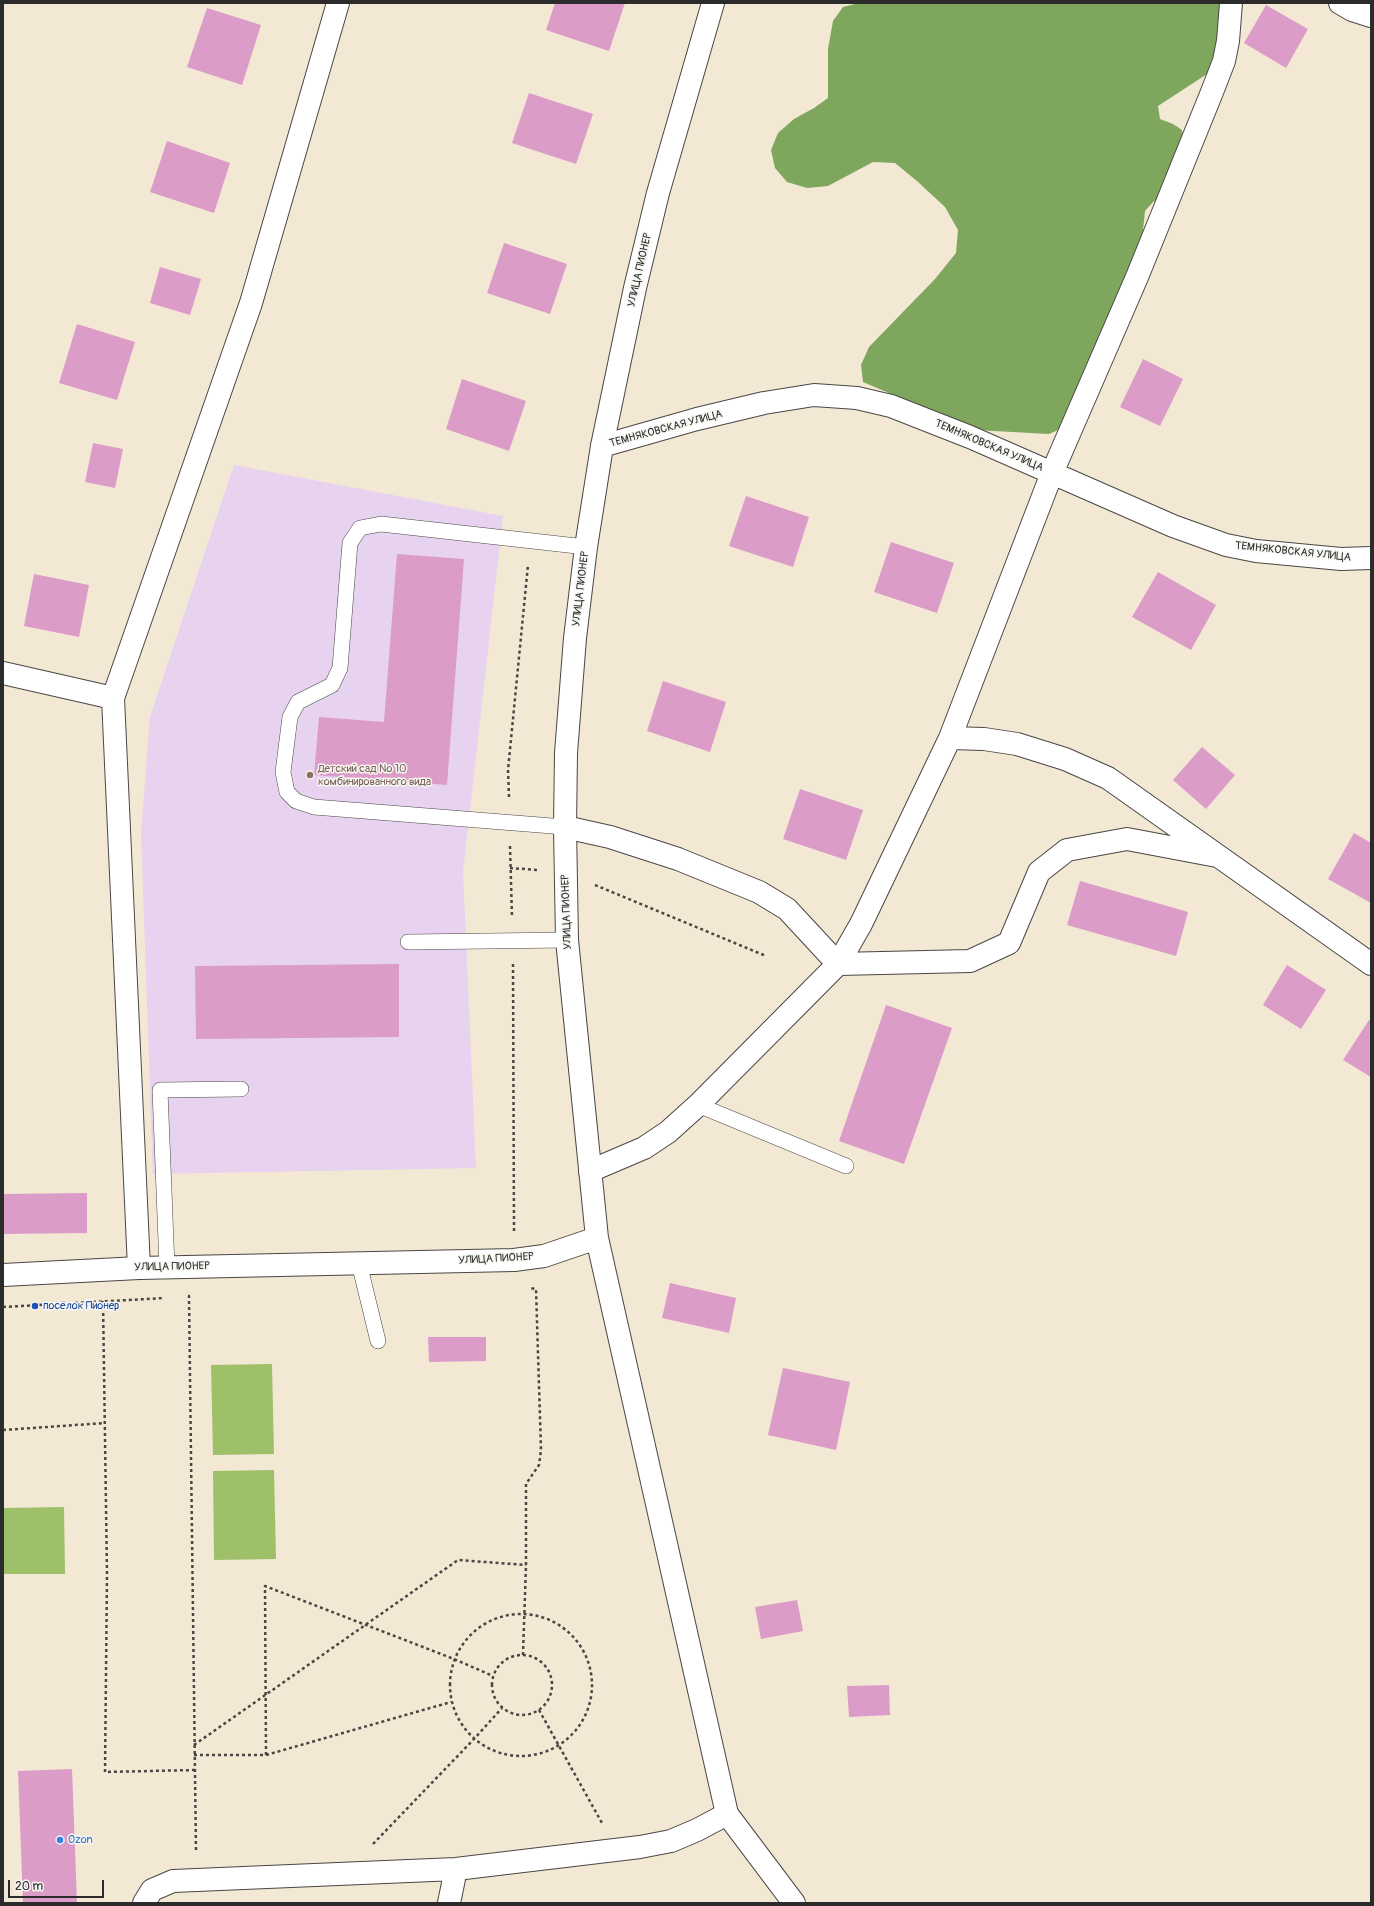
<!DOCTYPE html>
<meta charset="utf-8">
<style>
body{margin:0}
#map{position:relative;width:1374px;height:1906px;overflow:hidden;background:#f3e8d4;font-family:Pangolin,sans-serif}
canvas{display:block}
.frame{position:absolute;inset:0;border:4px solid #2b2b2b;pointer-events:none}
.scale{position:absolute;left:8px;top:1880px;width:96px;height:18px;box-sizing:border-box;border:2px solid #2b2b2b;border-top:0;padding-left:5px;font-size:12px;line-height:14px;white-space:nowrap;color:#2b2b2b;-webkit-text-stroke:3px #f6f6f2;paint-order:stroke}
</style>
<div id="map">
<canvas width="1374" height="1906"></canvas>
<div class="frame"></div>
<div class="scale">20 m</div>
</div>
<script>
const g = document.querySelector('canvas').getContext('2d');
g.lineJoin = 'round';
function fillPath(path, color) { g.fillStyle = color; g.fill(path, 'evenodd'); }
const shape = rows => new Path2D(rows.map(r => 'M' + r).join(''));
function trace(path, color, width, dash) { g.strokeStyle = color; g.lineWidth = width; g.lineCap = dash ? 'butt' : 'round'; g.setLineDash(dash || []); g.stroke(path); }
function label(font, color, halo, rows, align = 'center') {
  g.font = font + ' Pangolin,sans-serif'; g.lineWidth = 3; g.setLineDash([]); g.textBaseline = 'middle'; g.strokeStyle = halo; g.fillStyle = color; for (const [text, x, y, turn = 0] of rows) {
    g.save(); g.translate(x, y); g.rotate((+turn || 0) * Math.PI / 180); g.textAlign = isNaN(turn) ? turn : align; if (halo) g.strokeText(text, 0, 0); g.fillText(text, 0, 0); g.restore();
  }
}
fillPath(shape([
 [234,465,503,516,463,872,476,1168,153,1174,141,833,150,717]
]), '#e7d2ef');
fillPath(shape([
 [272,1364,274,1454,213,1455,211,1365],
 [274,1470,276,1559,214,1560,213,1471],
 [64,1507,65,1574,3,1574,3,1508]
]), '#9ec069');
fillPath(shape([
 [859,3,1222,3,1219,56,1207,74,1158,106,1160,119,1173,124,1182,130,1183,142,1166,194,1153,202,1145,211,1142,240,1067,426,1049,434,976,430,863,382,861,365,869,347,935,279,956,253,958,230,945,207,917,181,895,163,873,162,828,186,807,188,787,182,775,168,771,150,778,133,794,119,814,108,828,98,828,49,833,21,843,7]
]), '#7ea65d');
fillPath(shape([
 [555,3,625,3,609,51,546,30],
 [1266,5,1308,29,1286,68,1244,43],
 [207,8,261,25,242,85,187,67],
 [529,93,593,114,576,164,512,143],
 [167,141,230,163,214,213,150,192],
 [504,243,567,264,550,314,487,293],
 [160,267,201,279,190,315,150,303],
 [77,324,135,342,117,400,59,383],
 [1143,359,1183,379,1160,426,1120,407],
 [462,379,526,401,509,451,446,429],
 [93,443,123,449,115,488,85,482],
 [746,496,809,517,793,567,729,546],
 [891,542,954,563,937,613,874,592],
 [397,554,464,559,447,785,314,775,319,717,384,722],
 [1158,572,1216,605,1191,650,1132,617],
 [34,574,89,585,79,637,24,626],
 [663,681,726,702,710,752,647,731],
 [1202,747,1235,775,1206,809,1173,780],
 [800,789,863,810,846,860,783,839],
 [1354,833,1371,843,1371,903,1328,879],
 [1080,881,1188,912,1176,956,1067,925],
 [399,964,399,1037,196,1039,195,966],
 [1287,965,1326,990,1301,1029,1263,1005],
 [886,1005,952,1028,904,1164,839,1141],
 [1369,1020,1371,1021,1371,1077,1343,1060],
 [87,1193,87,1233,3,1234,3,1194],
 [670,1283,736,1298,729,1333,662,1318],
 [428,1337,486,1337,486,1361,429,1362],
 [783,1368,850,1382,836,1450,768,1435],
 [797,1600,803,1631,761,1639,755,1607],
 [889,1685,890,1715,849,1717,847,1686],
 [72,1769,77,1903,23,1903,18,1771]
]), '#db9cc8');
const service = shape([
 [565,827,314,807,296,801,287,792,283,772,290,717,298,702,332,685,340,668,350,543,360,528,381,524,586,547],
 [408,942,567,940],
 [698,1105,846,1166],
 [359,1263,378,1341],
 [167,1267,160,1090,241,1089]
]);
const minor = shape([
 [1340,3,1352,10,1371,16],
 [602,446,697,419,764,403,814,395,857,398,891,406,970,437,1173,526,1226,545,1256,551,1341,559,1371,558],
 [3,673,113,698],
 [950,738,984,739,1017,744,1065,759,1108,778,1371,964],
 [565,827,610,837,678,859,759,892,787,909,838,964,970,961,1009,943,1039,872,1067,850,1127,839,1217,856],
 [590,1171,644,1148,668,1132,698,1105,838,964,861,924,950,738,1052,473,1137,277,1212,92,1224,61,1228,41,1231,3],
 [139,1268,113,698,251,303,338,3],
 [144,1903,152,1890,173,1881,456,1869,640,1847,671,1841,697,1830,727,1814],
 [449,1903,456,1869]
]);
const tertiary = shape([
 [713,3,658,193,635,288,602,446,586,547,575,638,566,753,565,827,567,940,597,1238,727,1814,794,1903],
 [3,1275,139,1268,514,1260,544,1256,597,1238]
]);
trace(service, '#494744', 16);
trace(minor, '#494744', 24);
trace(tertiary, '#494744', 24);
trace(shape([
 [509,797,508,770,528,565],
 [510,846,512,917],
 [510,868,538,870],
 [595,885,766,956],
 [513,964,514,1231],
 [190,1296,189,1296,196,1852],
 [103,1301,107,1574,105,1772,195,1770],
 [3,1307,164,1298],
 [3,1430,105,1423],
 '450 1685a71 71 0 1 1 142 0a71 71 0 1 1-142 0Z',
 '492 1685a30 30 0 1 1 60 0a30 30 0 1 1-60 0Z',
 [523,1655,526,1565,526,1484,539,1465,541,1450,536,1289,530,1288],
 [539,1710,602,1823],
 [194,1745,458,1560,526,1565],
 [194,1755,266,1755,265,1586,454,1659,493,1676],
 [266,1755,451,1702],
 [373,1844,474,1739,502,1708]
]), '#494744', 2.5, [3, 3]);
trace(service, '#fff', 15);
trace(minor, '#fff', 22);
trace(tertiary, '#fff', 22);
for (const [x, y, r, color] of [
 [310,775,4,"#8d6e63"],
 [35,1306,4,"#1a4fb4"],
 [60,1840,4,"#3f7fe0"]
]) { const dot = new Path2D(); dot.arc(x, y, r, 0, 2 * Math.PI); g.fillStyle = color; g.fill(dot); trace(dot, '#f6f6f2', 1.5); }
label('11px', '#2b2b2b', '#f6f6f2', [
 ["УЛИЦА ПИОНЕР",640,270,-77],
 ["ТЕМНЯКОВСКАЯ УЛИЦА",666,429,-15],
 ["ТЕМНЯКОВСКАЯ УЛИЦА",989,446,23],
 ["ТЕМНЯКОВСКАЯ УЛИЦА",1293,552,6],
 ["УЛИЦА ПИОНЕР",581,589,-83],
 ["УЛИЦА ПИОНЕР",567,912,-92],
 ["УЛИЦА ПИОНЕР",496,1259,-3],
 ["УЛИЦА ПИОНЕР",172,1267,-1]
]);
label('11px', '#785e54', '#f6f6f2', [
 ["Детский сад № 10",318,769],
 ["комбинированного вида",318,782]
], 'left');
label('11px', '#164399', '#f6f6f2', [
 ["посёлок Пионер",43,1306]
], 'left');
label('11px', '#366cbe', '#f6f6f2', [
 ["Ozon",68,1840]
], 'left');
</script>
